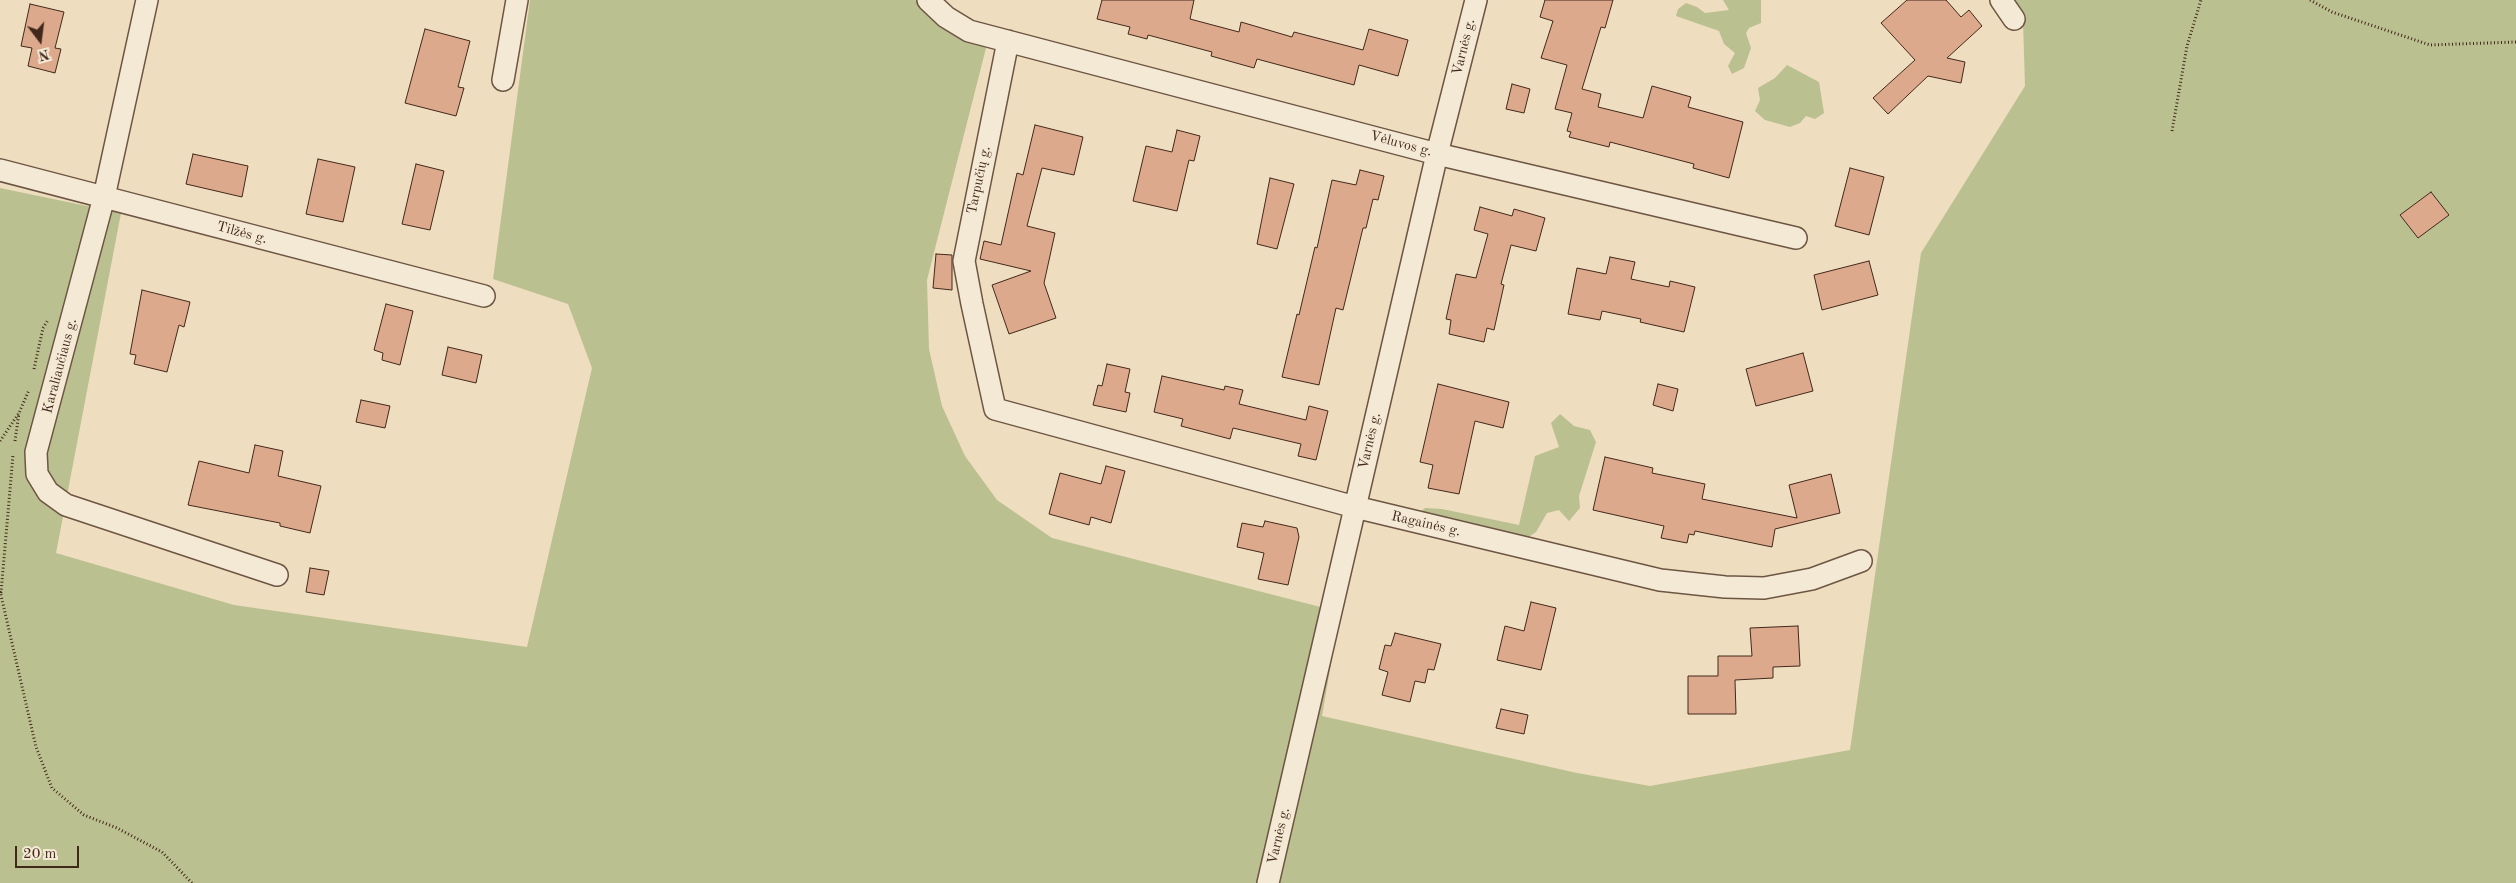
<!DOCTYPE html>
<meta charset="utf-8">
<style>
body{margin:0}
#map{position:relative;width:2516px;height:883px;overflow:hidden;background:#eeddbe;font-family:"Old Standard TT",serif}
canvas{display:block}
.north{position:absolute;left:15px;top:15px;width:50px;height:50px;-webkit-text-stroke:4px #f4e9d5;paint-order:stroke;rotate:165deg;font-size:14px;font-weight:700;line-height:20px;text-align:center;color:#42281a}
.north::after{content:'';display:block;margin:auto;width:18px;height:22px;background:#42281a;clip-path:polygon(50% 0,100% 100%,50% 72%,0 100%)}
.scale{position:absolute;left:15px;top:846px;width:64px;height:22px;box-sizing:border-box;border:2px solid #42281a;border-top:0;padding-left:6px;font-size:15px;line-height:18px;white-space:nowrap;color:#42281a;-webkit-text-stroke:4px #f4e9d5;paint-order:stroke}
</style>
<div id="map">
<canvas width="2516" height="883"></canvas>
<div class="north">N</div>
<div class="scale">20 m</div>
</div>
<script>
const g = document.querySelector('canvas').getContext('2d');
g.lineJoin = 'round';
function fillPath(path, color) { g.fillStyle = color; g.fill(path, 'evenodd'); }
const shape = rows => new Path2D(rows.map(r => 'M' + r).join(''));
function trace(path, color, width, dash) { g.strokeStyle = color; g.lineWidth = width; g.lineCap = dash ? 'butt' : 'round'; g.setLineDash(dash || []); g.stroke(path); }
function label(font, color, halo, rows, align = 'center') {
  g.font = font + ' "Old Standard TT",serif'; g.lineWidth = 4; g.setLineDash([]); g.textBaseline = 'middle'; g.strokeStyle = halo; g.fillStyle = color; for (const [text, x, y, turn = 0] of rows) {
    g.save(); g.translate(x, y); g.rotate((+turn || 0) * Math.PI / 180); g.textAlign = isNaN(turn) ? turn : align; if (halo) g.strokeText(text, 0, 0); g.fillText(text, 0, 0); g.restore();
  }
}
fillPath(shape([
 [530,0,915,0,986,48,927,280,929,349,942,406,965,456,997,500,1052,538,1340,612,1322,716,1577,773,1650,786,1850,750,1921,253,2025,86,2023,21,2010,0,2516,0,2516,883,0,883,0,188,121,213,56,553,234,605,527,647,592,368,568,304,493,279],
 [1723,0,1761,0,1761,23,1749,28,1746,33,1751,48,1744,68,1732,74,1728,66,1735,53,1724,44,1719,31,1676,16,1678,9,1686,3,1697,7,1705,13,1729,10],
 [1787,65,1819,82,1824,113,1815,119,1806,116,1800,123,1790,127,1765,120,1755,111,1760,100,1758,88,1775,78],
 [1560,414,1574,426,1590,430,1596,442,1579,496,1580,508,1569,521,1559,510,1547,513,1536,532,1524,540,1417,515,1425,508,1442,509,1519,525,1535,456,1559,447,1551,423]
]), '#bbc090');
const building = shape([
 [1102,0,1194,0,1190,19,1239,32,1241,22,1292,37,1294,32,1363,50,1369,29,1408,40,1398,76,1359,65,1354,85,1257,59,1254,68,1211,56,1212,52,1148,35,1147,39,1128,34,1130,27,1097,19,1102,0],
 [1545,0,1613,0,1605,28,1601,27,1582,89,1601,94,1598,107,1643,118,1652,86,1691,97,1688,107,1743,122,1729,178,1693,168,1694,164,1610,142,1609,147,1569,137,1571,132,1567,131,1572,113,1555,109,1567,65,1541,58,1553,21,1540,17,1545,0],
 [1907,0,1946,0,1961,17,1969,10,1982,26,1947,58,1965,62,1961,83,1928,76,1888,114,1873,98,1915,60,1881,23,1907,0],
 [30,4,64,12,55,48,61,49,55,73,28,66,32,48,21,46,30,4],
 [425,29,470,41,458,87,464,88,456,116,405,103,425,29],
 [1512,84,1530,89,1524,113,1506,109,1512,84],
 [1035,125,1083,137,1074,175,1042,168,1027,226,1055,233,1044,283,1056,318,1009,334,992,285,1031,271,980,259,984,241,1001,245,1017,173,1023,175,1035,125],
 [1177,130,1200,136,1194,161,1189,160,1177,211,1133,201,1146,146,1172,152,1177,130],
 [193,154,248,166,242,197,186,184,193,154],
 [318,159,355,167,343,222,306,214,318,159],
 [416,164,444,171,430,230,402,224,416,164],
 [1850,168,1884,177,1869,235,1835,226,1850,168],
 [1360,170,1384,176,1378,200,1373,199,1366,228,1363,228,1343,310,1336,308,1319,385,1282,377,1297,314,1299,315,1315,247,1317,248,1332,180,1356,185,1360,170],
 [1270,178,1294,184,1277,249,1257,244,1270,178],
 [2431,192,2449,215,2418,238,2400,215,2431,192],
 [1480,207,1512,216,1514,209,1545,218,1536,251,1511,245,1501,284,1504,285,1494,330,1487,328,1484,342,1449,334,1451,320,1446,319,1456,274,1476,278,1488,234,1474,230,1480,207],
 [936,254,952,255,952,290,933,288,936,254],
 [1610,257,1635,262,1631,279,1669,287,1670,281,1695,287,1684,332,1640,322,1641,319,1602,311,1600,320,1568,314,1577,268,1606,274,1610,257],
 [1869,261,1878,295,1822,310,1814,275,1869,261],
 [142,290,190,302,184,327,179,325,167,372,134,364,136,355,130,354,142,290],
 [386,304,413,311,400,365,382,360,383,353,374,350,386,304],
 [448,347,482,355,476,383,442,375,448,347],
 [1803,353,1813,391,1756,406,1746,369,1803,353],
 [1107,364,1130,369,1125,392,1130,393,1126,412,1093,405,1098,385,1102,386,1107,364],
 [1162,376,1224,390,1225,386,1243,390,1239,404,1306,420,1309,406,1328,411,1316,460,1298,456,1301,444,1233,428,1230,439,1181,426,1183,419,1154,412,1162,376],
 [1438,384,1509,402,1503,428,1475,421,1459,494,1428,488,1433,465,1420,462,1438,384],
 [1658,384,1678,389,1673,411,1653,405,1658,384],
 [361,400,390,406,385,428,356,422,361,400],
 [255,445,283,451,278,476,321,486,310,533,280,526,280,523,188,505,199,461,249,473,255,445],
 [1605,457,1653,468,1652,473,1705,484,1702,499,1797,518,1789,485,1831,474,1840,513,1775,529,1772,547,1695,531,1694,535,1689,534,1687,543,1661,538,1664,526,1593,510,1605,457],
 [1106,466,1125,471,1111,523,1091,517,1089,525,1049,514,1060,473,1101,484,1106,466],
 [1265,521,1297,528,1299,537,1288,585,1258,579,1264,553,1237,547,1242,523,1263,527,1265,521],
 [310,568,329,571,324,595,306,592,310,568],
 [1531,602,1556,608,1541,670,1497,660,1505,626,1524,631,1531,602],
 [1798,626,1800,666,1773,667,1773,678,1735,680,1736,714,1688,714,1688,676,1718,676,1718,656,1752,656,1750,628,1798,626],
 [1395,633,1441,644,1434,670,1428,669,1425,683,1415,681,1410,702,1382,695,1388,672,1379,669,1385,645,1391,646,1395,633],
 [1501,709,1528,715,1524,734,1496,728,1501,709]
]);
fillPath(building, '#dca98d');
trace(building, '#42281a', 1);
const street = shape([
 [147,0,104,197,36,452,37,474,48,492,66,505,277,575],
 [928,0,946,17,969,31,1437,154,1796,238],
 [2001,0,2014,19],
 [1008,41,964,261,972,304,995,409,1355,507,1660,580,1725,587,1764,588,1812,579,1861,561],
 [503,80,517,0],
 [0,170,484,296],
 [1268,883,1437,154,1476,0]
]);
trace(street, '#6d5543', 24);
trace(shape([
 [2310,0,2332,12,2430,45,2516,42],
 [2172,131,2187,46,2201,0],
 [34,369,43,328,48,320],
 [0,441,19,413,29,390],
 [15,441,19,413],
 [0,591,36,747,52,788,84,815,117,828,162,852,192,883],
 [1,593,13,455]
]), '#42281a', 3, [1, 2.5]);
trace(street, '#f4e9d5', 21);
label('14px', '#42281a', '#f4e9d5', [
 ["Varnės g.",1464,47,-76],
 ["Vėluvos g.",1401,144,15],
 ["Tarpučių g.",979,180,-78],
 ["Tilžės g.",242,233,15],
 ["Karaliaučiaus g.",60,366,-75],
 ["Varnės g.",1370,441,-77],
 ["Ragainės g.",1426,524,13],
 ["Varnės g.",1279,836,-77]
]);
</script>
